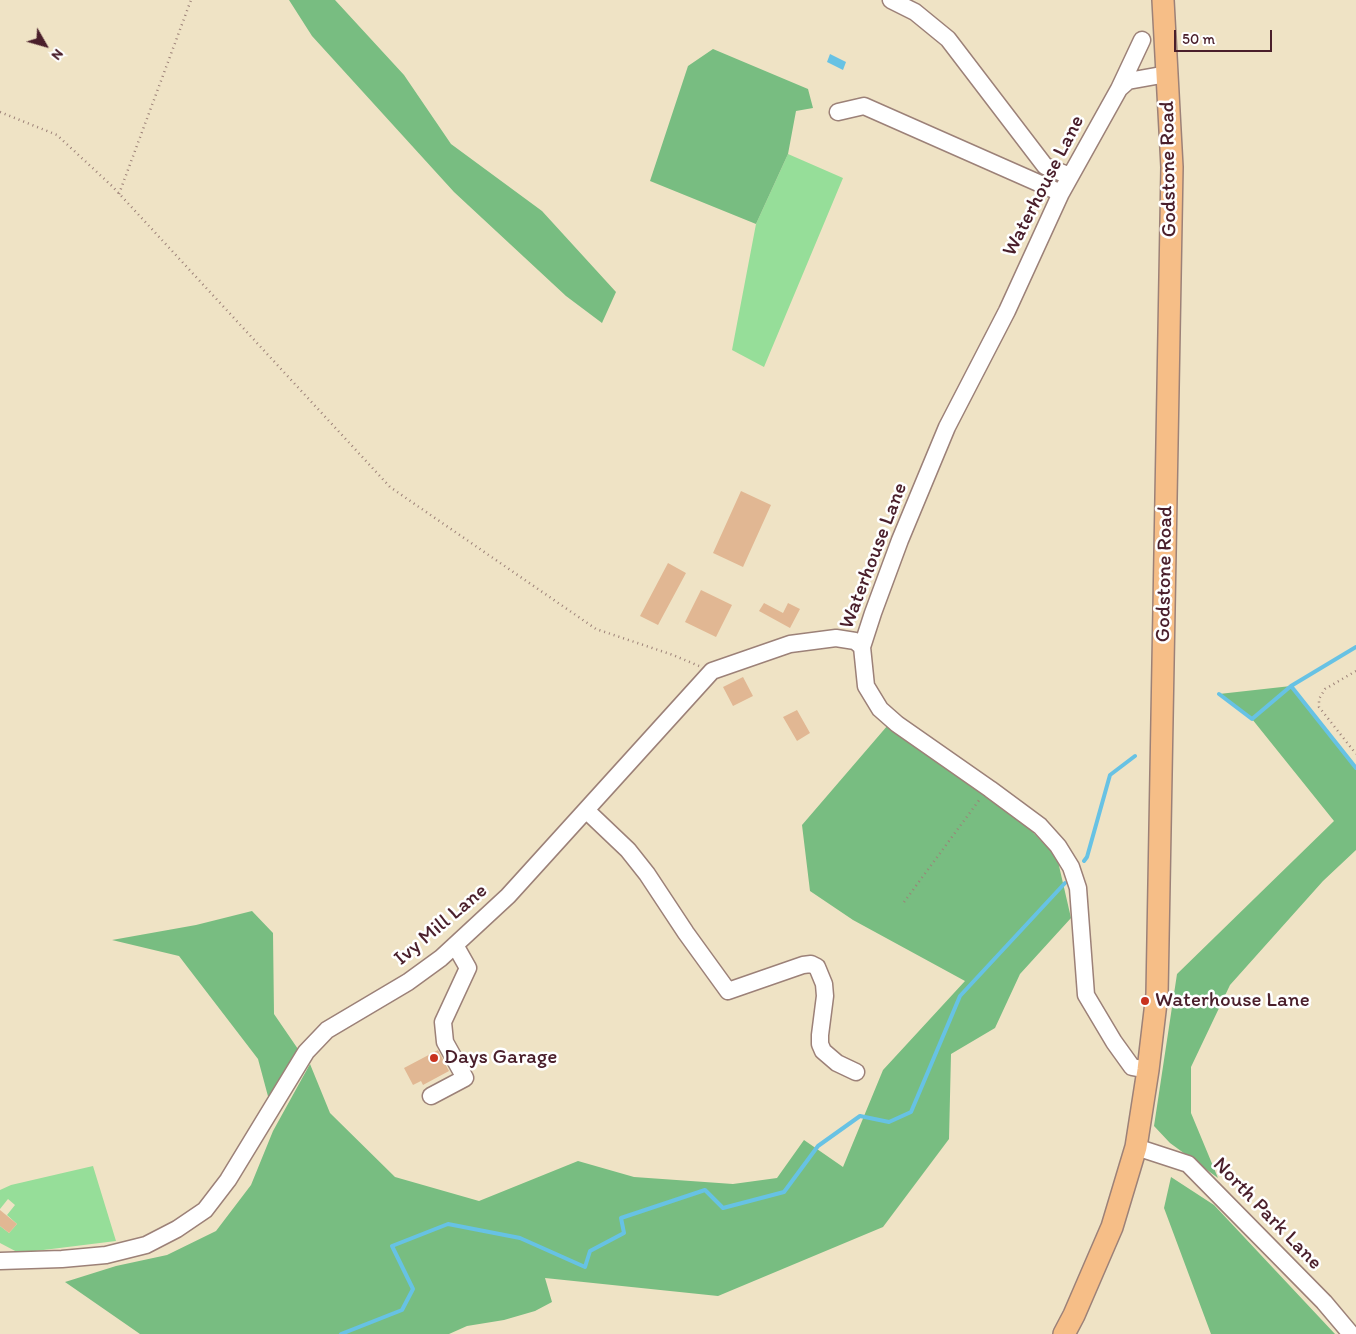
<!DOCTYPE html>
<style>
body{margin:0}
#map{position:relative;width:1356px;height:1334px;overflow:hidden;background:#efe3c5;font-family:Itim,sans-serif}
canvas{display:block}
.north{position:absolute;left:20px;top:20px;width:50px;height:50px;-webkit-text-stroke:4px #fff;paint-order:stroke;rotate:128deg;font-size:14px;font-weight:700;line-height:20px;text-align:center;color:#4a1f2b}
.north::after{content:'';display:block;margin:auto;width:18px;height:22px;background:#4a1f2b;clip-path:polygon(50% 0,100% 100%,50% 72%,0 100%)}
.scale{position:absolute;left:1174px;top:30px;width:98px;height:22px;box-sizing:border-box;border:2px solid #4a1f2b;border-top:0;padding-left:6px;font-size:15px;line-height:18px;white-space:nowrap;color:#4a1f2b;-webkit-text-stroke:4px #fff;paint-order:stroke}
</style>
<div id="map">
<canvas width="1356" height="1334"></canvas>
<div class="north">N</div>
<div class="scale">50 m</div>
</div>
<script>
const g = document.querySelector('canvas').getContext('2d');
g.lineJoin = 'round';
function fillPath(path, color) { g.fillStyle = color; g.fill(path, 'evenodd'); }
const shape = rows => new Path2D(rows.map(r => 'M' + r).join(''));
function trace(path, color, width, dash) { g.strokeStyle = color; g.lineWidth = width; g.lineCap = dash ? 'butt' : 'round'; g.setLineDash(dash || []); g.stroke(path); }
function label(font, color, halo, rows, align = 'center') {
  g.font = font + ' Itim,sans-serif'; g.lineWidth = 5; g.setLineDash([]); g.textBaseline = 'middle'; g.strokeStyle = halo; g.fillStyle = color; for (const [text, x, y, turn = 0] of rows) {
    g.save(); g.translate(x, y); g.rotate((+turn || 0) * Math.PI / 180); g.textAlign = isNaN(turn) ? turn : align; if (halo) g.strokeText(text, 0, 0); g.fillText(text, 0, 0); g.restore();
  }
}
fillPath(shape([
 [788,154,843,178,764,367,732,350,756,224],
 [93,1166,116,1241,19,1253,0,1243,0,1226,9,1233,17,1224,7,1215,15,1205,8,1199,0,1209,0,1190,11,1185]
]), '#96de99');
fillPath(shape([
 [289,0,335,0,404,75,451,144,542,211,616,292,602,323,566,296,454,192,312,36],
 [713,49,808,89,813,108,796,111,788,154,756,224,650,181,688,66],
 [1291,686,1356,768,1356,850,1323,881,1230,985,1191,1067,1191,1113,1218,1178,1170,1143,1154,1126,1177,974,1334,821,1252,719,1219,694],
 [888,725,1019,818,1057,857,1071,918,1020,974,995,1028,951,1054,949,1139,883,1227,718,1296,545,1278,552,1302,535,1311,504,1320,467,1326,449,1334,140,1334,65,1282,116,1266,167,1255,216,1231,251,1185,273,1131,310,1064,330,1113,395,1177,479,1201,578,1161,634,1177,733,1184,777,1178,804,1140,843,1167,883,1070,965,981,853,920,810,891,802,825],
 [252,911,273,933,274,1014,300,1052,269,1100,258,1059,179,956,112,940,196,925],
 [1171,1177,1214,1205,1335,1334,1211,1334,1164,1208]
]), '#78bd81');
fillPath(shape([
 [830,54,846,62,843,70,827,62]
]), '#67c2e4');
trace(shape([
 [1291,686,1356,768],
 [1219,694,1252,719,1291,686,1356,647],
 [1084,861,1087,857,1110,775,1135,756],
 [341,1334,402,1310,413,1289,392,1246,448,1224,520,1238,585,1267,590,1251,624,1233,621,1218,705,1190,723,1208,784,1192,818,1146,860,1116,889,1122,911,1112,960,996,1065,883]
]), '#67c2e4', 4);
fillPath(shape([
 [741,491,771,505,743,567,713,553],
 [668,563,686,573,658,625,640,616],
 [701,590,732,605,716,637,685,622],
 [764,603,783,613,788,603,800,609,790,628,759,611],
 [743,677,753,696,733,706,723,687],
 [797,710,810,733,797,741,783,717],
 [438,1050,449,1071,423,1085,421,1081,413,1085,404,1068],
 [0,1210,17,1224,9,1233,0,1226]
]), '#e1b793');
const minor = shape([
 [891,0,915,12,948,39,1045,166,1070,176],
 [1119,89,1142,40],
 [838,112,864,106,1061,193],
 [587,811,628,850,647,874,686,933,728,991,803,965,811,964,817,967,824,984,825,996,820,1035,820,1044,823,1051,837,1063,856,1072],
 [1148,1070,1132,1067,1114,1042,1086,995,1078,888,1071,867,1058,846,1040,826,990,789,897,724,880,709,866,686,862,647,873,613,900,540,947,427,1007,311,1061,193,1119,89,1128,81,1167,74],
 [431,1096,465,1078,445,1042,443,1022,468,968,455,945],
 [1136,1147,1188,1164,1324,1302,1351,1334],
 [0,1261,62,1259,106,1255,146,1245,177,1229,205,1210,228,1180,306,1052,327,1030,408,982,441,958,508,896,712,671,790,644,836,638,855,641,862,647]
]);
const major = shape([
 [1064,1334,1074,1315,1112,1227,1136,1147,1148,1070,1157,994,1172,167,1163,0]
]);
trace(minor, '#9c8178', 19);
trace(major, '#9c8178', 24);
trace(shape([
 [0,112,57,135,113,187,390,487,596,629,673,655,699,666],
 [119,194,191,0],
 [1356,671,1325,689,1319,699,1319,707,1356,754],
 [904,902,980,799]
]), '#9c8178', 2.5, [1, 4]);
trace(minor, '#fff', 16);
trace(major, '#f6be87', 21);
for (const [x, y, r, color] of [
 [1145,1001,5,"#c8321e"],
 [434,1058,5,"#c8321e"]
]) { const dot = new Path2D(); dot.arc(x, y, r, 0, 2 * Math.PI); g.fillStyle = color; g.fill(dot); trace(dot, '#fff', 2); }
label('21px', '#4a1f2b', '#fff', [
 ["Godstone Road",1169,169,-91],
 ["Waterhouse Lane",1044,186,-63],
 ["Waterhouse Lane",874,556,-69],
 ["Godstone Road",1165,574,-89],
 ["Ivy Mill Lane",441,925,-40],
 ["North Park Lane",1267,1214,46]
]);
label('21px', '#4a1f2b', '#fff', [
 ["Waterhouse Lane",1155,1001],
 ["Days Garage",444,1058]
], 'left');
</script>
